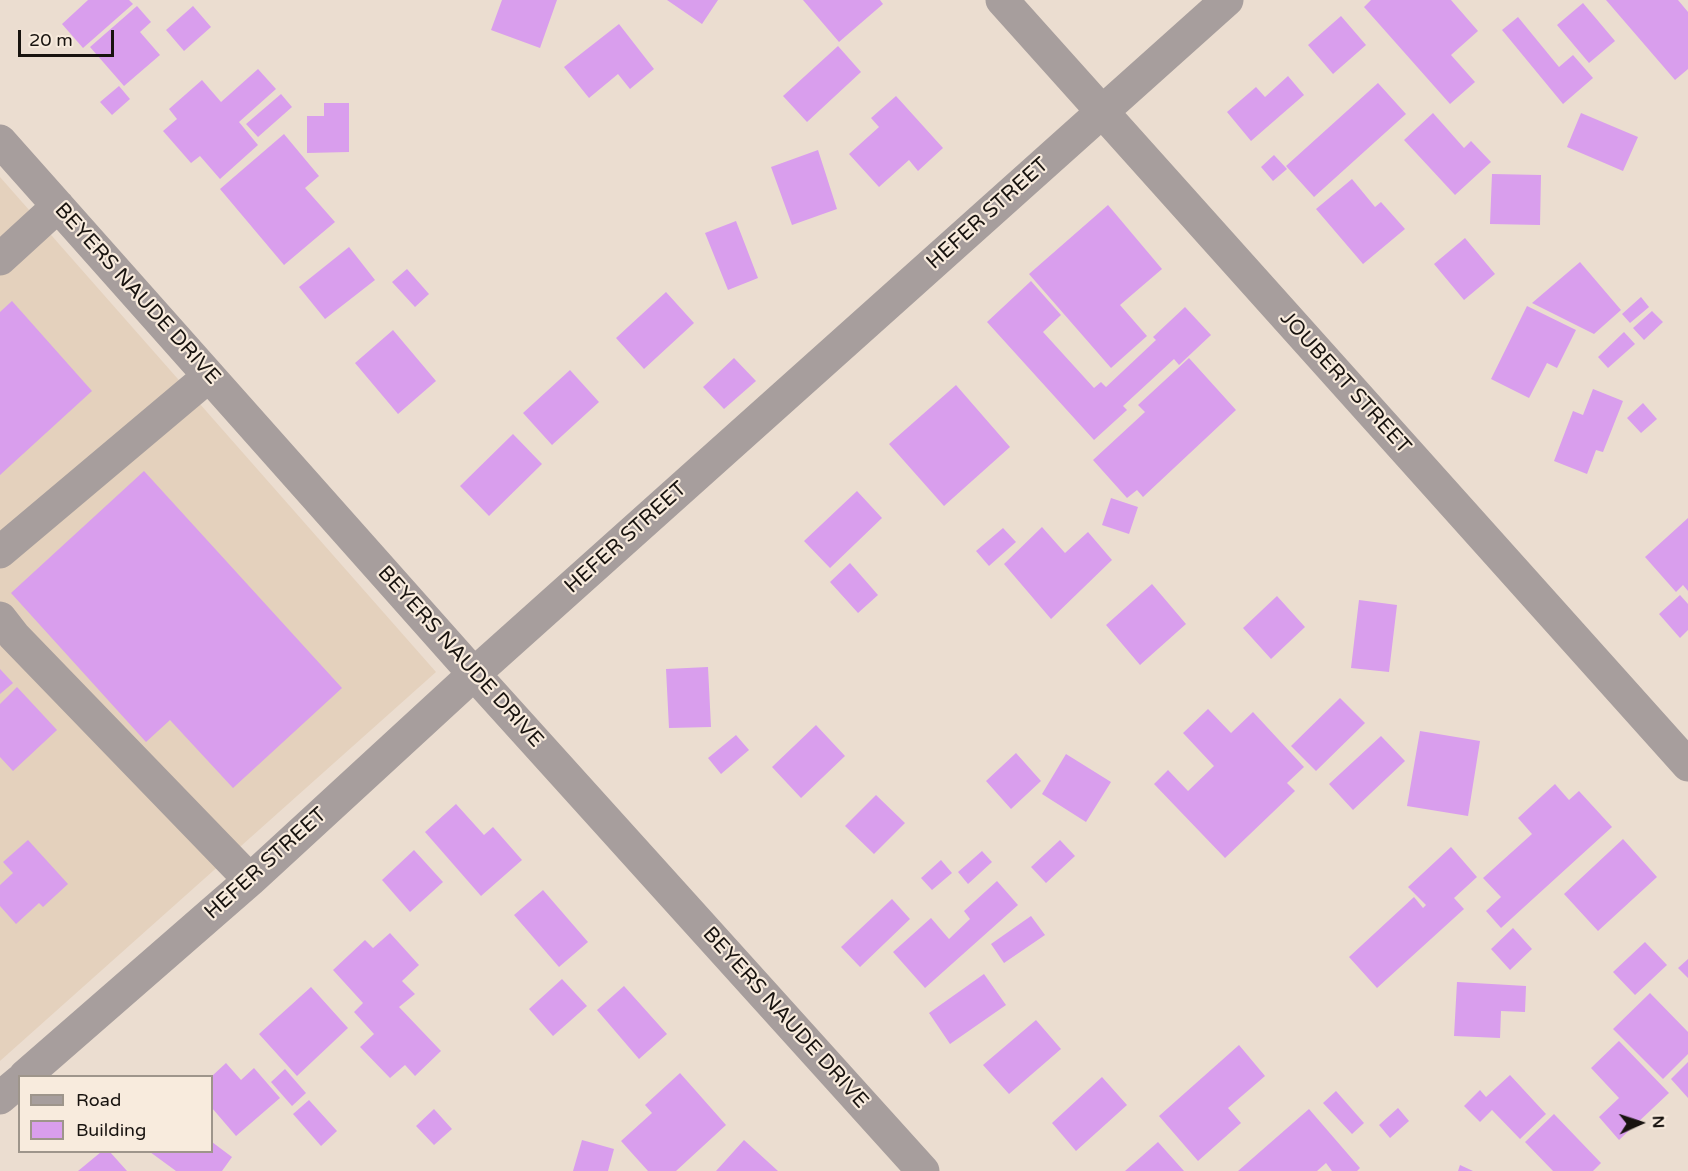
<!DOCTYPE html>
<style>
body{margin:0}
#map{position:relative;width:1688px;height:1171px;overflow:hidden;background:#ebddd0;font-family:"Varela Round",sans-serif}
canvas{display:block}
.legend{position:absolute;left:18px;top:1075px;width:195px;height:78px;box-sizing:border-box;background:#f8ebdd;border:2px solid #9e958b;margin:0;padding:8px 10px;list-style:none;font-size:18px;color:#18130f}
.legend li{display:flex;align-items:center;gap:12px;height:30px}
.legend b{width:30px;border:2px solid #9e958b}
.north{position:absolute;left:1610px;top:1093px;width:60px;height:60px;-webkit-text-stroke:4px #f8ebdd;paint-order:stroke;rotate:87deg;font-size:16px;font-weight:700;line-height:24px;text-align:center;color:#18130f}
.north::after{content:'';display:block;margin:auto;width:21px;height:27px;background:#18130f;clip-path:polygon(50% 0,100% 100%,50% 72%,0 100%)}
.scale{position:absolute;left:18px;top:30px;width:96px;height:27px;box-sizing:border-box;border:3px solid #18130f;border-top:0;padding-left:8px;font-size:18px;line-height:21px;white-space:nowrap;color:#18130f;-webkit-text-stroke:4px #f8ebdd;paint-order:stroke}
</style>
<div id="map">
<canvas width="1688" height="1171"></canvas>
<ul class="legend">
<li><b style="height:8px;background:#a79e9d"></b>Road</li>
<li><b style="height:16px;background:#d99eed"></b>Building</li>
</ul>
<div class="north">N</div>
<div class="scale">20 m</div>
</div>
<script>
const g = document.querySelector('canvas').getContext('2d');
g.lineJoin = 'round';
function fillPath(path, color) { g.fillStyle = color; g.fill(path, 'evenodd'); }
const shape = rows => new Path2D(rows.map(r => 'M' + r).join(''));
function trace(path, color, width, dash) { g.strokeStyle = color; g.lineWidth = width; g.lineCap = dash ? 'butt' : 'round'; g.setLineDash(dash || []); g.stroke(path); }
function label(font, color, halo, rows, align = 'center') {
  g.font = font + ' "Varela Round",sans-serif'; g.lineWidth = 4.5; g.setLineDash([]); g.textBaseline = 'middle'; g.strokeStyle = halo; g.fillStyle = color; for (const [text, x, y, turn = 0] of rows) {
    g.save(); g.translate(x, y); g.rotate((+turn || 0) * Math.PI / 180); g.textAlign = isNaN(turn) ? turn : align; if (halo) g.strokeText(text, 0, 0); g.fillText(text, 0, 0); g.restore();
  }
}
fillPath(shape([
 [0,177,436,672,0,1061]
]), '#e4d1bd');
fillPath(shape([
 [88,0,129,0,133,4,83,48,62,24],
 [502,0,557,0,540,48,491,30],
 [667,0,718,0,702,24],
 [803,0,880,0,883,4,839,42],
 [1371,0,1451,0,1478,31,1451,55,1475,82,1450,104,1364,7],
 [1606,0,1678,0,1688,12,1688,69,1675,80],
 [1583,3,1615,41,1589,63,1557,25],
 [137,6,151,22,140,32,160,55,124,86,90,47],
 [193,6,211,27,184,51,166,30],
 [1341,16,1366,45,1333,74,1308,45],
 [1518,17,1559,67,1573,55,1593,78,1563,104,1502,30],
 [619,24,654,69,630,89,618,74,589,98,564,67],
 [838,46,861,72,807,122,783,96],
 [258,69,276,89,239,122,258,145,220,179,200,156,191,163,163,131,177,119,169,109,202,80,221,102],
 [1288,76,1304,95,1251,141,1227,112,1256,87,1265,97],
 [1378,83,1406,114,1314,197,1286,166],
 [119,86,130,99,112,115,100,102],
 [281,94,292,107,258,137,246,124],
 [896,96,943,148,918,171,909,160,879,187,849,154,879,127,871,118],
 [324,103,349,103,349,152,307,153,307,116,324,116],
 [1433,113,1464,148,1471,141,1491,162,1455,195,1404,140],
 [1581,113,1638,137,1623,171,1567,147],
 [284,134,319,176,305,188,335,222,284,265,220,189],
 [818,150,837,209,792,225,771,167],
 [1274,155,1287,169,1273,181,1261,167],
 [1492,174,1541,175,1540,225,1490,224],
 [1352,179,1375,207,1381,202,1405,229,1363,264,1316,209],
 [1108,205,1162,269,1120,305,1147,336,1111,368,1029,274],
 [736,221,758,278,728,290,705,233],
 [1465,238,1495,274,1464,300,1434,264],
 [349,247,375,280,325,319,299,287],
 [1580,262,1621,310,1594,334,1532,303],
 [407,269,429,294,415,307,392,282],
 [1031,281,1061,315,1043,332,1094,388,1101,382,1106,387,1156,340,1153,337,1185,307,1211,335,1179,365,1174,359,1123,406,1127,410,1094,440,987,322],
 [666,292,694,323,644,369,616,338],
 [1641,297,1649,307,1630,323,1622,314],
 [12,301,92,391,0,475,0,312],
 [1527,306,1576,330,1557,368,1547,363,1529,398,1491,379],
 [1652,311,1663,322,1644,340,1633,328],
 [393,330,436,381,398,414,355,363],
 [1624,332,1635,344,1608,368,1598,357],
 [734,358,756,381,724,409,703,387],
 [1189,358,1236,410,1143,497,1137,490,1127,498,1093,460,1145,412,1138,405],
 [570,370,599,402,552,445,523,413],
 [956,385,1010,447,944,506,889,444],
 [1593,389,1623,401,1603,452,1596,450,1587,474,1554,461,1573,411,1583,415],
 [1643,403,1657,419,1641,433,1627,418],
 [513,434,542,464,489,516,460,486],
 [144,471,342,688,233,788,170,720,146,742,11,593],
 [857,491,882,518,830,568,804,541],
 [1111,498,1138,507,1129,534,1102,525],
 [1688,518,1688,591,1683,585,1676,592,1645,557],
 [1042,527,1065,553,1088,532,1112,560,1051,619,1004,564],
 [1003,528,1016,542,989,566,976,551],
 [850,563,878,595,858,613,830,582],
 [1152,584,1186,624,1140,665,1106,625],
 [1680,595,1688,604,1688,630,1680,638,1659,614],
 [1277,596,1305,627,1271,659,1243,628],
 [1359,600,1397,605,1389,672,1351,668],
 [708,667,711,727,669,728,666,669],
 [0,669,13,683,0,694],
 [17,687,57,730,13,771,0,757,0,704],
 [1340,698,1365,723,1316,771,1291,746],
 [1208,709,1231,733,1253,712,1304,767,1287,783,1295,791,1225,858,1154,784,1168,770,1188,791,1214,766,1183,733],
 [816,725,845,756,801,798,772,767],
 [1420,731,1480,741,1468,816,1407,806],
 [736,735,749,750,721,774,708,758],
 [1381,736,1405,761,1353,810,1329,784],
 [1016,753,1041,781,1011,809,986,781],
 [1066,754,1111,782,1086,822,1042,794],
 [1555,784,1569,800,1579,791,1612,827,1501,928,1486,911,1501,897,1483,878,1532,834,1518,818],
 [876,795,905,823,874,854,845,826],
 [456,804,484,835,493,827,522,860,481,896,425,832],
 [1623,839,1657,877,1598,931,1564,894],
 [28,840,68,884,43,907,39,903,16,924,0,906,0,885,13,873,3,862],
 [1060,840,1075,856,1046,883,1031,867],
 [1451,847,1477,877,1454,898,1464,909,1377,988,1349,957,1414,897,1423,908,1426,905,1408,887],
 [414,850,443,882,410,912,382,880],
 [982,851,992,862,968,884,958,872],
 [941,860,952,873,932,890,921,878],
 [997,881,1018,905,925,988,893,952,931,918,949,939,970,919,964,911],
 [543,890,588,942,559,967,514,915],
 [892,899,910,919,860,967,841,947],
 [1031,916,1045,935,1004,963,991,944],
 [1513,928,1532,949,1510,970,1491,949],
 [390,933,419,965,402,981,415,994,399,1007,441,1051,415,1076,405,1065,390,1078,360,1047,374,1034,354,1012,363,1003,333,970,365,940,373,948],
 [1645,942,1667,965,1635,995,1613,972],
 [1688,959,1688,978,1678,968],
 [984,974,1006,1005,950,1044,929,1013],
 [562,979,587,1006,553,1036,529,1009],
 [1457,982,1526,986,1525,1012,1501,1011,1500,1038,1454,1036],
 [624,986,667,1034,639,1059,597,1010],
 [311,987,348,1028,297,1076,259,1034],
 [1650,993,1688,1032,1688,1054,1663,1079,1613,1029],
 [1036,1020,1061,1049,1009,1094,983,1065],
 [1619,1041,1669,1093,1619,1140,1599,1117,1619,1098,1591,1068],
 [1239,1045,1265,1076,1228,1108,1241,1123,1198,1161,1159,1116],
 [1688,1062,1688,1098,1671,1079],
 [226,1063,241,1080,254,1068,280,1098,236,1136,212,1108,212,1076],
 [285,1069,306,1093,292,1106,271,1082],
 [680,1073,726,1125,676,1171,648,1171,621,1141,652,1113,645,1105],
 [1510,1075,1546,1114,1520,1139,1492,1110,1480,1122,1464,1106,1480,1090,1486,1097],
 [1102,1077,1127,1105,1076,1151,1052,1123],
 [1336,1091,1364,1123,1352,1134,1323,1103],
 [309,1100,337,1131,321,1146,293,1114],
 [1398,1108,1409,1121,1390,1138,1379,1125],
 [434,1109,452,1129,434,1145,416,1126],
 [1309,1109,1360,1168,1357,1171,1332,1171,1326,1163,1317,1171,1238,1171],
 [1554,1114,1601,1163,1593,1171,1553,1171,1525,1142],
 [582,1140,614,1149,608,1171,573,1171],
 [744,1140,778,1171,716,1171],
 [212,1142,232,1157,222,1171,176,1171,150,1152,212,1152],
 [1158,1142,1184,1171,1125,1171],
 [101,1152,110,1152,127,1171,78,1171],
 [1460,1165,1473,1171,1458,1171]
]), '#d99eed');
trace(shape([
 [1002,0,1688,765],
 [0,141,474,674,923,1171],
 [0,259,58,206],
 [0,552,209,376],
 [0,618,14,636,250,880],
 [25,1076,250,880,474,674,1227,0],
 [0,1098,20,1081]
]), '#a79e9d', 33);
label('21px', '#18130f', '#f8ebdd', [
 ["HEFER STREET",988,214,-42],
 ["BEYERS NAUDE DRIVE",137,294,48],
 ["JOUBERT STREET",1345,383,48],
 ["HEFER STREET",626,538,-42],
 ["BEYERS NAUDE DRIVE",460,657,48],
 ["HEFER STREET",266,864,-42],
 ["BEYERS NAUDE DRIVE",785,1018,48]
]);
</script>
